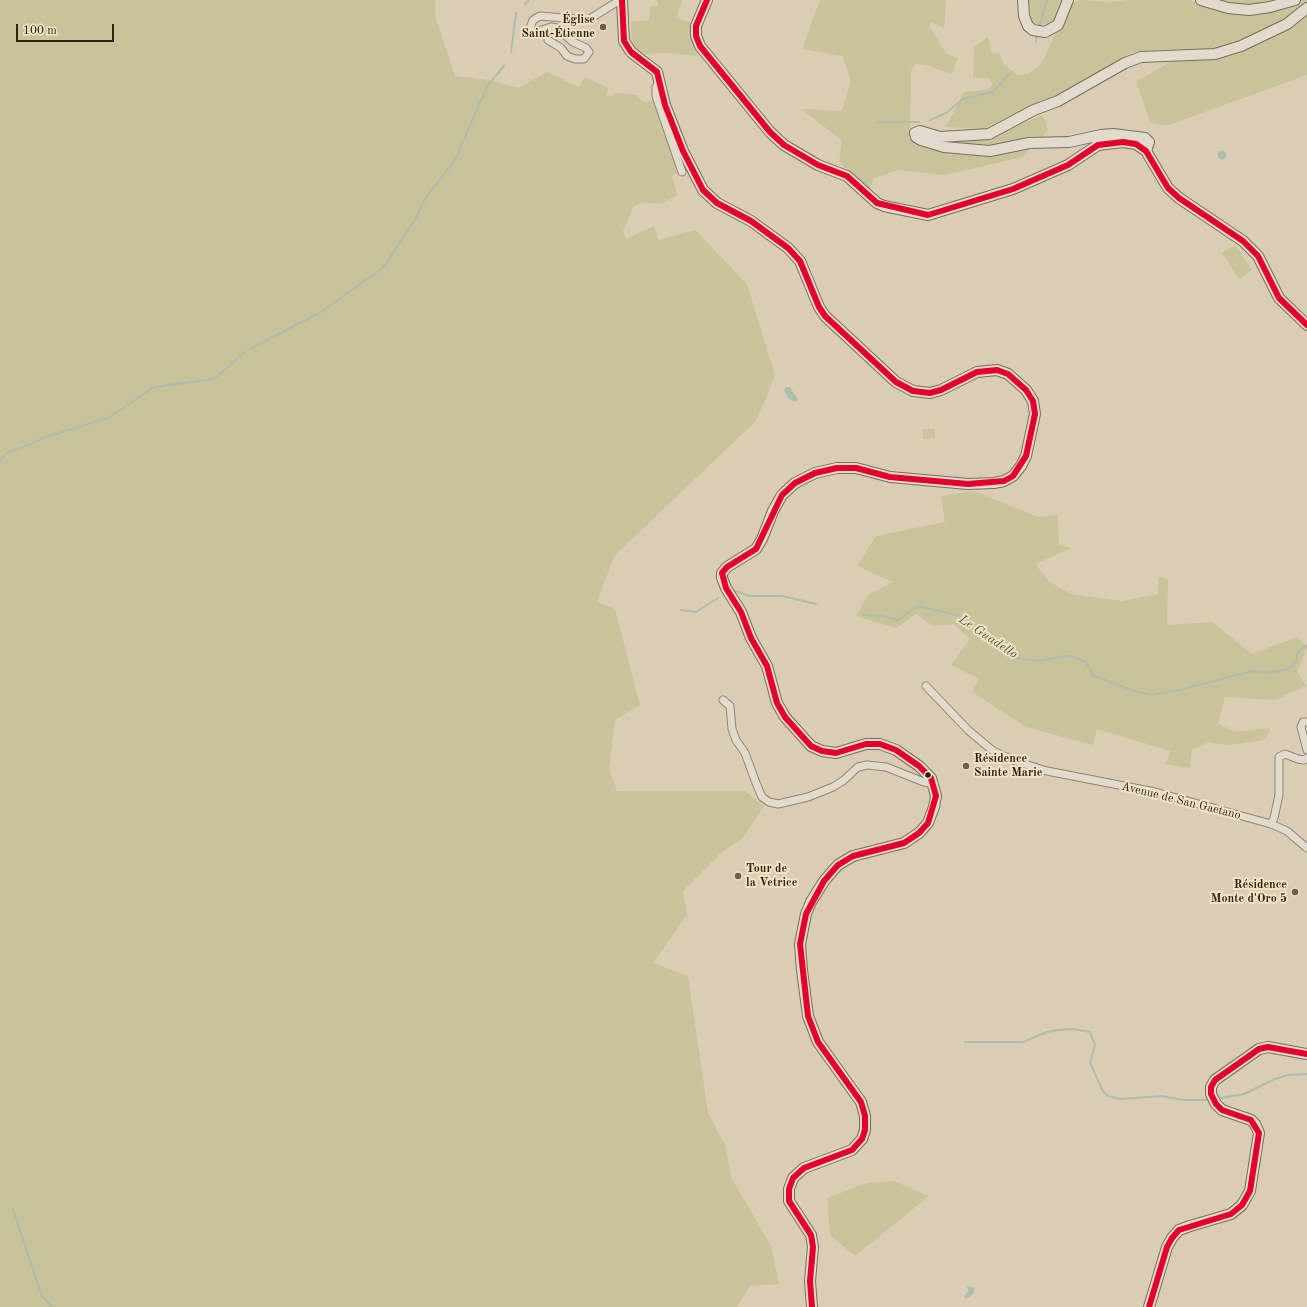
<!DOCTYPE html>
<meta charset="utf-8">
<style>
body{margin:0}
#map{position:relative;width:1307px;height:1307px;overflow:hidden;background:#dacdb3;font-family:"Old Standard TT",serif}
canvas{display:block}
.scale{position:absolute;left:16px;top:24px;width:98px;height:18px;box-sizing:border-box;border:2px solid #2d2115;border-top:0;padding-left:5px;font-size:12px;line-height:14px;white-space:nowrap;color:#2d2115;-webkit-text-stroke:3px #f1e2c4;paint-order:stroke}
</style>
<div id="map">
<canvas width="1307" height="1307"></canvas>
<div class="scale">100 m</div>
</div>
<script>
const g = document.querySelector('canvas').getContext('2d');
g.lineJoin = 'round';
function fillPath(path, color) { g.fillStyle = color; g.fill(path, 'evenodd'); }
const shape = rows => new Path2D(rows.map(r => 'M' + r).join(''));
function trace(path, color, width, dash) { g.strokeStyle = color; g.lineWidth = width; g.lineCap = dash ? 'butt' : 'round'; g.setLineDash(dash || []); g.stroke(path); }
function label(font, color, halo, rows, align = 'center') {
  g.font = font + ' "Old Standard TT",serif'; g.lineWidth = 4; g.setLineDash([]); g.textBaseline = 'middle'; g.strokeStyle = halo; g.fillStyle = color; for (const [text, x, y, turn = 0] of rows) {
    g.save(); g.translate(x, y); g.rotate((+turn || 0) * Math.PI / 180); g.textAlign = isNaN(turn) ? turn : align; if (halo) g.strokeText(text, 0, 0); g.fillText(text, 0, 0); g.restore();
  }
}
fillPath(shape([
 [0,0,435,0,435,16,455,76,489,80,518,88,547,72,579,87,585,77,608,88,606,95,611,97,615,93,636,95,645,103,654,100,678,172,672,176,677,195,661,204,643,202,634,206,623,231,626,239,654,226,659,240,695,230,747,284,775,376,756,421,614,556,597,602,615,609,640,705,615,720,609,768,617,791,745,791,764,806,743,838,721,853,683,891,687,915,653,963,688,976,708,1113,725,1145,732,1179,771,1246,779,1284,750,1286,737,1307,0,1307],
 [658,0,683,0,676,18,692,23,698,49,697,56,671,53,647,54,636,51,632,42,631,22,649,20,650,6,658,6],
 [820,0,946,0,944,29,932,22,929,26,947,54,958,58,952,74,926,65,916,64,911,71,910,131,914,137,927,145,1032,147,1023,157,944,175,899,170,874,178,870,189,839,162,842,140,801,109,842,111,851,80,842,56,802,49],
 [1029,0,1066,0,1056,19,1048,24,1038,24,1031,22],
 [1084,0,1110,2,1127,0,1189,0,1220,10,1282,8,1302,0,1307,0,1307,4,1288,20,1254,36,1220,49,1202,50,1162,49,1133,52,1078,85,983,129,946,127,964,92,987,90,993,85,989,78,973,78,974,47,988,37,992,54,999,53,1004,65,1018,75,1028,74,1038,67,1044,58,1055,34,1072,4,1076,1],
 [1219,0,1277,0,1247,5,1226,3],
 [1307,15,1307,75,1166,126,1151,123,1136,82,1170,62,1218,56,1247,47],
 [1043,115,1048,130,1042,137,998,147,940,143,940,140,1004,131],
 [1235,245,1252,270,1239,279,1222,253],
 [923,429,935,429,935,438,923,439],
 [974,491,1038,517,1058,515,1059,545,1072,548,1035,564,1050,582,1071,594,1122,601,1158,594,1158,577,1168,579,1167,625,1212,622,1252,654,1297,637,1307,647,1297,672,1306,686,1275,700,1225,697,1218,723,1234,732,1271,728,1264,740,1227,745,1209,742,1192,750,1190,768,1165,764,1171,751,1097,729,1093,745,1026,727,972,692,979,679,951,665,970,639,954,624,933,626,916,614,896,628,856,616,868,595,893,582,857,566,876,536,945,522,941,496],
 [894,1181,929,1196,855,1256,830,1235,827,1198,867,1183]
]), '#c8c399');
fillPath(shape([
 '1217.5 155a4.5 4.5 0 1 1 9 0a4.5 4.5 0 1 1-9 0Z',
 [786,387,790,387,798,400,795,402,789,399,784,391],
 [968,1286,975,1288,973,1294,966,1299,964,1296,969,1290,967,1288]
]), '#adbdb0');
trace(shape([
 [525,4,529,0],
 [1039,27,1047,0],
 [1036,42,1037,33],
 [511,52,516,13],
 [930,120,946,113,963,99,993,92,1010,73],
 [878,122,919,122],
 [250,349,321,312,384,267,417,216,425,199,455,160,487,86,504,66],
 [0,460,6,454,44,438,110,417,154,387,214,379,245,352],
 [736,591,750,596,783,596,816,604],
 [681,610,696,612,718,598],
 [863,615,882,616,898,620,918,606,960,616,1015,658,1039,661,1066,656,1074,657,1087,663,1092,675,1134,691,1151,695,1179,690,1253,671,1266,673,1285,670,1294,665,1299,651,1307,645],
 [965,1042,1023,1042,1047,1032,1058,1030,1074,1029,1090,1032,1095,1045,1090,1063,1103,1091,1108,1096,1120,1099,1162,1096,1183,1100,1207,1100],
 [1221,1098,1244,1094,1275,1079,1288,1075,1307,1074],
 [13,1209,42,1296,52,1307]
]), '#adbdb0', 2);
const street = shape([
 [548,40,561,48,567,56,575,59,584,59,589,52,586,48,573,42,557,28,551,27,533,33,530,28,533,20,540,16,588,20,620,0],
 [660,82,656,87,656,96,682,172],
 [926,686,968,730,993,751,1015,761,1047,771,1155,792,1271,824,1287,831,1307,848],
 [723,700,730,706,732,729,736,740,745,753,756,783,762,797,769,802,778,804,808,797,833,787,844,780,858,767,867,765,886,767,924,782,934,784],
 [1307,722,1303,722,1301,727,1307,750],
 [1271,824,1274,818,1279,795,1279,757,1285,754,1298,759,1304,760,1307,758]
]);
const secondary = shape([
 [622,0,624,41,631,52,657,72,665,105,683,151,703,190,717,203,751,221,788,248,800,261,819,307,825,316,896,382,913,391,930,393,941,390,977,372,997,370,1008,374,1026,390,1033,401,1035,414,1026,456,1021,466,1013,476,1004,481,994,483,968,484,890,477,856,468,837,468,815,473,795,483,782,495,773,511,762,539,756,549,727,567,722,573,722,578,726,588,741,612,751,638,767,666,777,703,785,717,811,746,822,751,836,753,866,744,880,744,896,750,919,766,931,778,936,796,934,807,928,823,919,833,904,843,853,856,838,865,824,881,811,902,806,914,800,944,802,970,808,1016,818,1042,861,1102,865,1116,865,1130,862,1139,852,1150,804,1168,793,1178,789,1189,789,1201,811,1235,813,1247,810,1281,812,1307],
 [707,0,696,26,696,36,700,46,770,132,784,145,818,165,847,176,877,203,884,206,928,215,1013,189,1068,165,1098,145,1123,142,1136,144,1146,151,1168,188,1179,198,1243,241,1258,256,1279,298,1307,325],
 [1023,0,1024,16,1028,26,1033,30,1045,32,1058,25,1068,0],
 [1201,0,1228,8,1249,10,1270,7,1295,0],
 [1146,151,1149,142,1145,138,1113,134,1101,135,1069,142,1029,143,990,151,944,147,921,140,916,137,915,133,920,131,940,137,989,134,1034,110,1058,101,1125,63,1141,57,1215,54,1241,46,1287,24,1307,8],
 [1149,1307,1167,1247,1172,1238,1179,1230,1190,1226,1231,1214,1242,1205,1250,1191,1259,1133,1255,1124,1251,1120,1222,1110,1216,1104,1211,1094,1211,1087,1215,1080,1259,1049,1268,1047,1307,1054]
]);
trace(street, '#8f8676', 9);
trace(secondary, '#766e60', 12);
trace(street, '#e1dbce', 7);
trace(secondary, '#e1dbce', 10);
trace(shape([
 [622,0,624,41,631,52,657,72,665,105,683,151,703,190,717,203,751,221,788,248,800,261,819,307,825,316,896,382,913,391,930,393,941,390,977,372,997,370,1008,374,1026,390,1033,401,1035,414,1026,456,1013,476,1004,481,968,484,890,477,856,468,837,468,815,473,795,483,782,495,756,549,727,567,722,573,726,588,741,612,751,638,767,666,777,703,785,717,811,746,822,751,836,753,866,744,880,744,896,750,919,766,931,778,936,796,928,823,919,833,904,843,853,856,838,865,824,881,806,914,800,944,808,1016,818,1042,861,1102,865,1116,865,1130,862,1139,852,1150,804,1168,793,1178,789,1189,789,1201,811,1235,813,1247,810,1281,812,1307],
 [707,0,696,26,696,36,700,46,770,132,784,145,818,165,847,176,877,203,928,215,1013,189,1068,165,1098,145,1123,142,1136,144,1146,151,1168,188,1179,198,1243,241,1258,256,1279,298,1307,325],
 [1149,1307,1167,1247,1172,1238,1179,1230,1231,1214,1242,1205,1250,1191,1259,1133,1251,1120,1222,1110,1216,1104,1211,1094,1211,1087,1215,1080,1259,1049,1268,1047,1307,1054]
]), '#e4002b', 6);
for (const [x, y, r, color] of [
 [603,27,4,"#6a5d4c"],
 [966,766,4,"#6a5d4c"],
 [928,775,3.5,"#2d2115"],
 [738,876,4,"#6a5d4c"],
 [1295,892,4,"#6a5d4c"]
]) { const dot = new Path2D(); dot.arc(x, y, r, 0, 2 * Math.PI); g.fillStyle = color; g.fill(dot); trace(dot, '#f1e2c4', 1.5); }
label('bold 12px', '#2d2115', '#f1e2c4', [
 ["Église",595,20],
 ["Saint-Étienne",595,34],
 ["Résidence",974,759,"left"],
 ["Sainte Marie",974,773,"left"],
 ["Tour de",746,869,"left"],
 ["la Vetrice",746,883,"left"],
 ["Résidence",1287,885],
 ["Monte d'Oro 5",1287,899]
], 'right');
label('12px', '#2d2115', '#f1e2c4', [
 ["Avenue de San Gaetano",1181,801,14]
]);
label('italic 13px', '#4e4e43', '#f1e2c4', [
 ["Le Guadello",988,637,34]
]);
</script>
